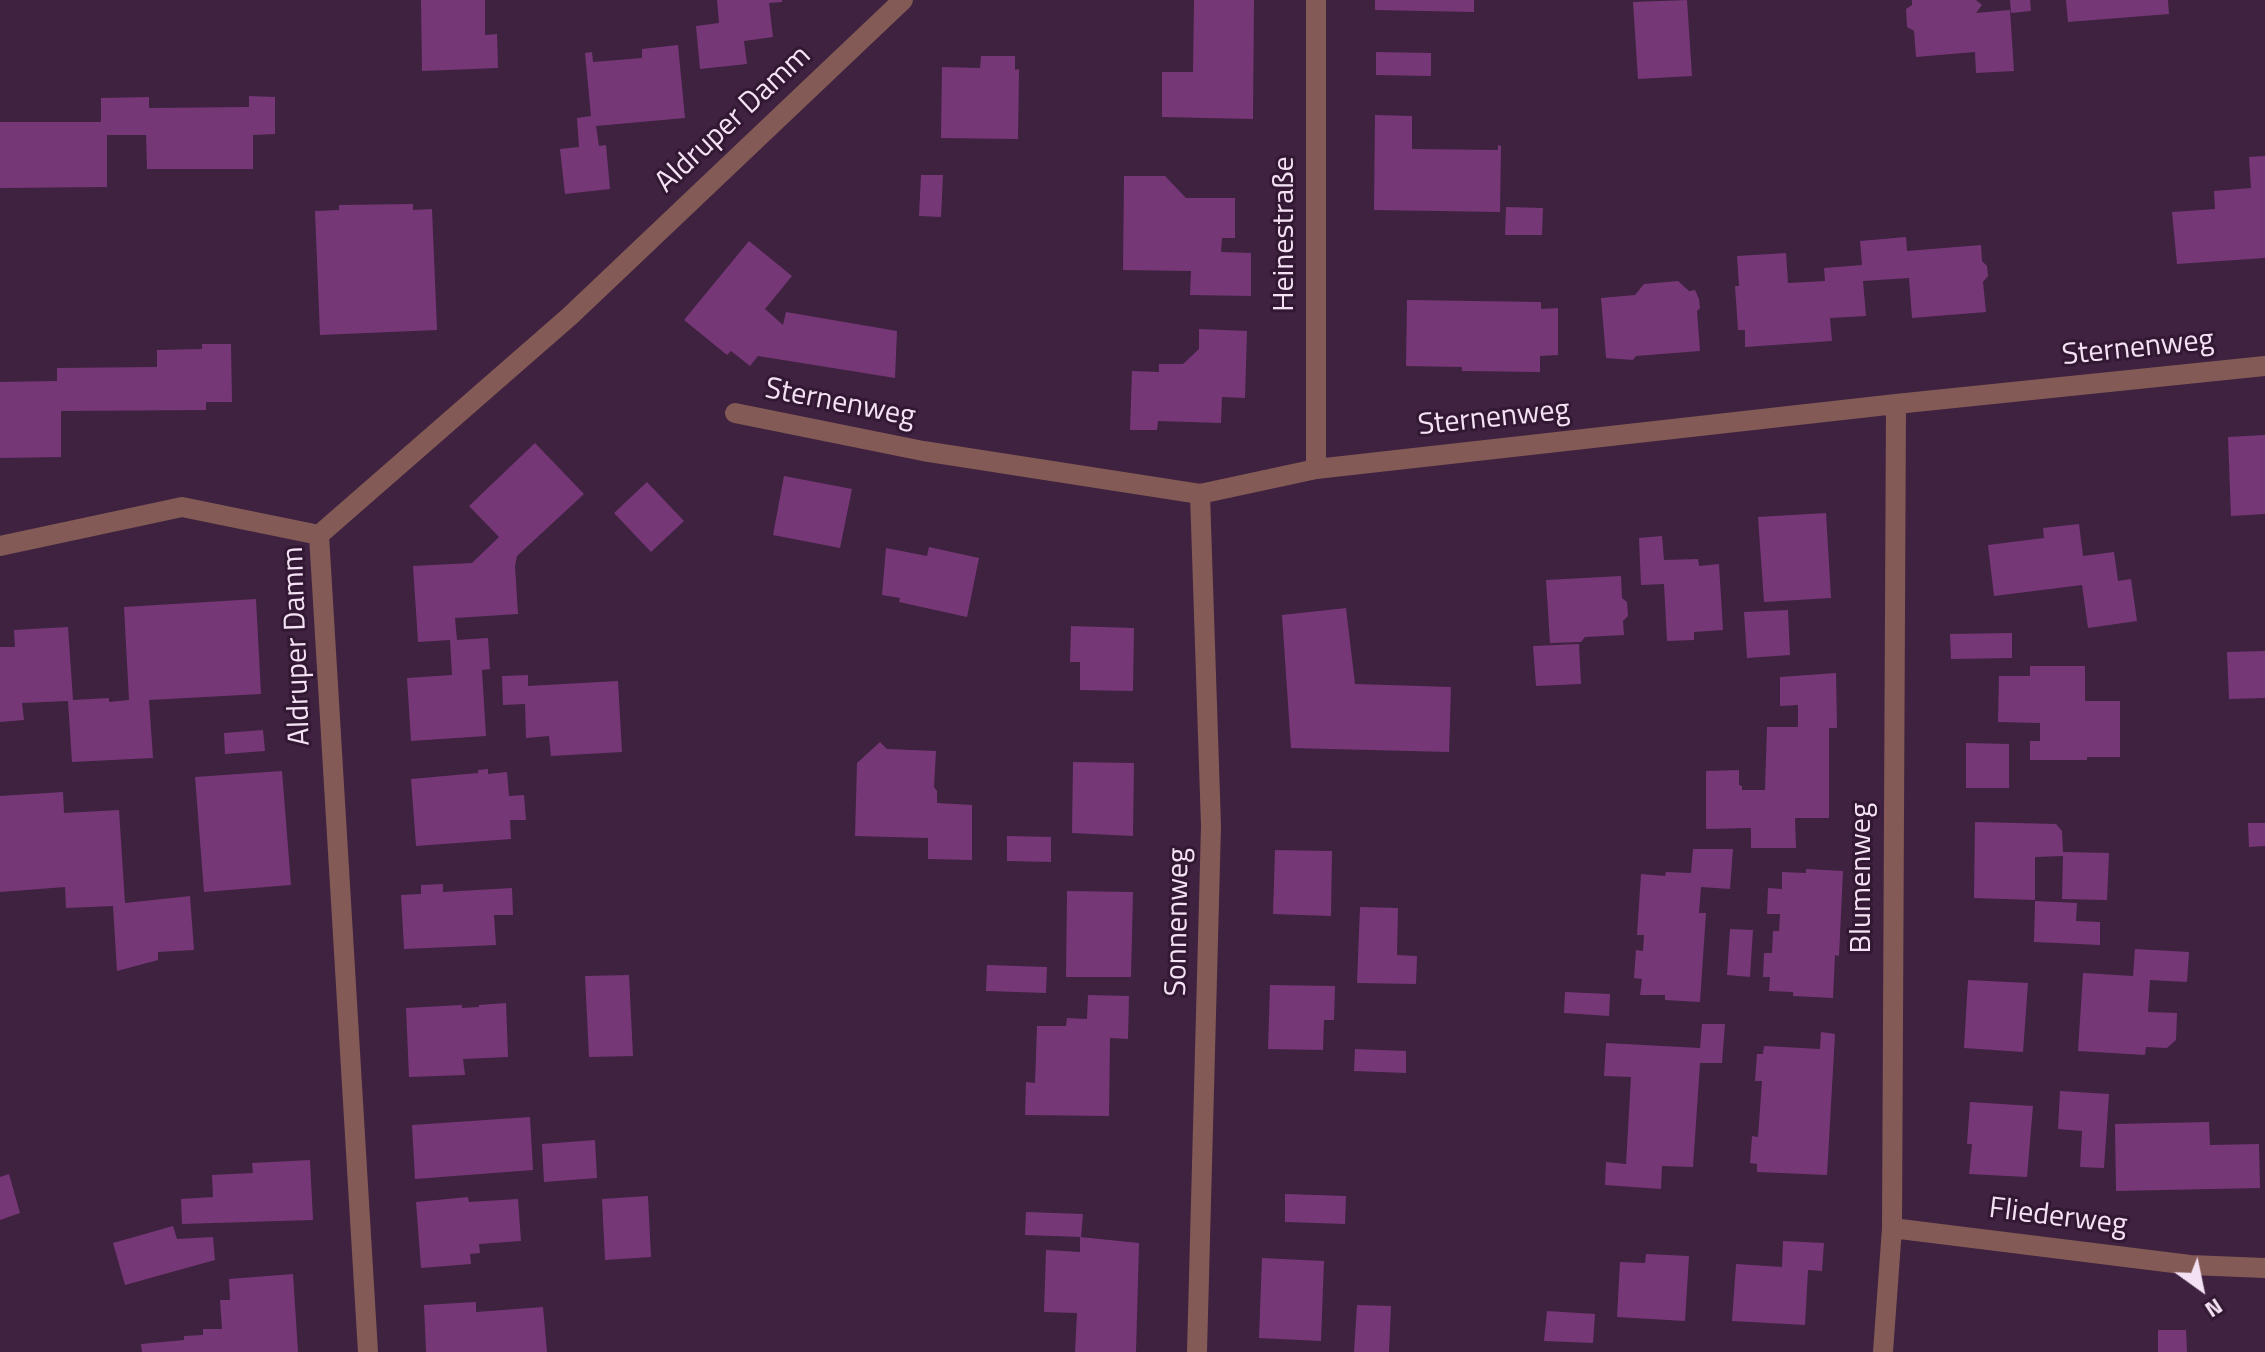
<!DOCTYPE html>
<meta charset="utf-8">
<style>
body{margin:0}
#map{position:relative;width:2265px;height:1352px;overflow:hidden;background:#3e223f;font-family:"Titillium Web",sans-serif}
canvas{display:block}
.north{position:absolute;left:2161px;top:1248px;width:80px;height:80px;-webkit-text-stroke:6px #331834;paint-order:stroke;rotate:147deg;font-size:22px;font-weight:700;line-height:32px;text-align:center;color:#f4e2f4}
.north::after{content:'';display:block;margin:auto;width:28px;height:36px;background:#f4e2f4;clip-path:polygon(50% 0,100% 100%,50% 72%,0 100%)}
</style>
<div id="map">
<canvas width="2265" height="1352"></canvas>
<div class="north">N</div>
</div>
<script>
const g = document.querySelector('canvas').getContext('2d');
g.lineJoin = 'round';
function fillPath(path, color) { g.fillStyle = color; g.fill(path, 'evenodd'); }
const shape = rows => new Path2D(rows.map(r => 'M' + r).join(''));
function trace(path, color, width, dash) { g.strokeStyle = color; g.lineWidth = width; g.lineCap = dash ? 'butt' : 'round'; g.setLineDash(dash || []); g.stroke(path); }
function label(font, color, halo, rows, align = 'center') {
  g.font = font + ' "Titillium Web",sans-serif'; g.lineWidth = 6; g.setLineDash([]); g.textBaseline = 'middle'; g.strokeStyle = halo; g.fillStyle = color; for (const [text, x, y, turn = 0] of rows) {
    g.save(); g.translate(x, y); g.rotate((+turn || 0) * Math.PI / 180); g.textAlign = isNaN(turn) ? turn : align; if (halo) g.strokeText(text, 0, 0); g.fillText(text, 0, 0); g.restore();
  }
}
fillPath(shape([
 [421,0,485,0,485,35,497,34,498,68,422,71],
 [717,0,782,0,782,2,769,3,773,37,744,41,747,64,700,69,696,26,719,23],
 [1194,0,1254,0,1253,119,1162,117,1162,72,1193,72],
 [1375,0,1474,0,1474,12,1375,10],
 [1687,0,1692,76,1638,79,1633,2],
 [1912,0,1976,0,1982,5,1976,13,2010,10,2014,71,1976,73,1975,52,1916,57,1914,31,1907,27,1906,9,1912,5],
 [2010,0,2030,0,2031,11,2011,13],
 [2066,0,2168,0,2169,14,2068,22],
 [678,45,685,118,596,126,599,146,606,145,610,189,565,194,560,149,579,147,577,118,591,116,585,53,592,52,593,62,642,58,642,49],
 [1376,52,1431,53,1431,76,1376,75],
 [981,56,1015,56,1015,70,1019,69,1018,139,941,138,942,67,980,68],
 [249,96,275,97,275,134,253,135,253,169,147,169,146,135,107,135,107,187,0,188,0,122,101,122,101,98,149,97,149,108,249,107],
 [1375,115,1412,116,1412,149,1498,150,1498,145,1501,146,1500,212,1374,210],
 [2265,156,2265,258,2177,264,2172,212,2215,209,2214,191,2251,188,2249,157],
 [921,175,943,175,941,217,919,216],
 [1124,176,1165,176,1186,198,1235,198,1235,238,1222,238,1221,252,1251,253,1251,296,1190,295,1191,271,1123,270],
 [413,204,413,210,432,209,437,330,320,335,315,211,339,210,339,205],
 [1506,207,1543,208,1542,235,1505,235],
 [1906,237,1907,251,1981,245,1982,261,1987,266,1988,276,1983,282,1986,312,1912,318,1909,278,1863,281,1866,316,1830,318,1832,341,1745,347,1745,330,1738,330,1735,286,1739,286,1737,256,1786,253,1788,283,1825,281,1824,268,1862,265,1860,241],
 [749,241,792,276,765,309,783,325,786,312,897,331,895,378,758,356,750,366,731,351,727,355,684,320],
 [1678,281,1689,291,1695,290,1699,299,1700,308,1697,311,1700,351,1636,356,1633,360,1606,358,1601,298,1635,295,1644,284],
 [1407,300,1541,302,1541,309,1558,308,1558,355,1540,356,1540,372,1462,371,1462,367,1406,366],
 [1199,329,1247,331,1245,398,1222,397,1221,423,1158,421,1157,430,1130,430,1132,371,1159,372,1159,364,1183,364,1199,349],
 [202,344,231,344,232,402,206,402,206,410,61,411,61,457,0,458,0,382,57,381,57,368,157,367,157,350,202,349],
 [2265,435,2265,514,2231,516,2228,437],
 [535,443,584,494,517,556,515,566,518,614,455,618,457,640,488,638,490,669,482,670,486,736,411,741,407,678,452,675,450,640,418,642,413,566,472,563,499,537,469,506],
 [784,476,852,489,840,548,773,535],
 [647,482,684,521,651,552,614,513],
 [1826,513,1831,598,1764,602,1758,517],
 [2079,524,2083,556,2114,552,2118,581,2131,579,2137,621,2088,628,2082,585,1994,596,1988,545,2044,538,2043,528],
 [1662,536,1664,560,1698,559,1699,566,1719,564,1723,630,1694,632,1694,640,1667,641,1664,584,1641,585,1639,538],
 [929,547,979,558,967,617,899,602,900,598,882,595,886,548,927,556],
 [1621,576,1622,598,1627,602,1628,616,1623,621,1624,635,1585,637,1581,642,1550,643,1546,580],
 [256,599,261,694,149,700,153,758,72,762,68,701,22,703,24,720,0,722,0,647,15,647,14,630,68,627,73,700,109,698,109,702,129,700,124,607],
 [1346,608,1355,684,1451,687,1449,752,1291,748,1282,615],
 [1788,610,1790,655,1747,658,1744,612],
 [1071,626,1134,628,1133,691,1080,690,1080,662,1070,662],
 [2012,633,2012,658,1951,659,1950,634],
 [1579,644,1581,684,1536,686,1533,646],
 [2265,651,2265,698,2229,699,2227,652],
 [2030,666,2085,666,2085,701,2120,701,2120,757,2087,757,2087,760,2030,760,2030,741,2040,741,2040,723,1998,722,1999,676,2030,676],
 [1836,673,1837,728,1829,728,1829,818,1795,818,1796,848,1751,848,1751,828,1706,829,1706,771,1739,770,1739,785,1742,786,1742,790,1765,790,1767,727,1798,727,1798,705,1780,706,1780,677],
 [528,675,528,686,618,681,622,752,551,756,549,736,526,738,525,704,503,705,502,676],
 [263,730,265,751,225,754,224,733],
 [880,742,887,749,936,751,934,787,937,791,937,803,972,805,972,860,928,859,928,838,855,836,857,763],
 [1966,743,2009,744,2009,788,1966,788],
 [1073,762,1134,763,1133,836,1072,833],
 [488,769,488,774,507,772,509,796,524,795,526,820,510,820,511,839,416,846,411,779,478,773,478,770],
 [282,771,291,885,204,892,195,777],
 [63,792,64,813,119,810,125,903,190,896,194,950,158,952,158,960,117,971,113,906,66,908,65,887,0,892,0,796],
 [1975,822,2056,824,2062,831,2063,852,2109,853,2107,900,2062,899,2063,856,2035,857,2035,900,1974,898],
 [2248,823,2265,823,2265,846,2249,847],
 [1007,836,1051,837,1051,862,1007,861],
 [1693,849,1733,849,1730,889,1701,887,1699,913,1706,913,1700,1002,1665,1000,1665,995,1640,995,1642,979,1634,978,1636,950,1643,951,1644,935,1637,935,1641,874,1665,876,1666,872,1691,873],
 [1275,850,1332,851,1331,916,1273,914],
 [1806,869,1843,871,1839,956,1835,955,1833,998,1793,996,1793,992,1769,991,1770,977,1763,977,1764,953,1772,953,1773,931,1779,931,1780,914,1767,914,1768,888,1782,889,1782,872,1806,873],
 [443,884,443,892,512,888,513,915,494,915,496,945,404,949,401,895,421,894,421,885],
 [1067,891,1133,892,1131,977,1066,977],
 [2035,901,2077,903,2076,921,2100,922,2100,945,2034,942],
 [1360,907,1398,908,1397,955,1417,956,1416,984,1357,983],
 [1730,929,1753,930,1750,977,1727,975],
 [2135,949,2189,952,2187,982,2150,980,2148,1012,2177,1013,2176,1040,2167,1048,2146,1047,2145,1055,2078,1051,2083,973,2133,976],
 [987,965,1047,967,1046,993,986,991],
 [629,975,633,1056,589,1057,585,976],
 [1968,980,2028,983,2023,1052,1964,1048],
 [1270,985,1335,986,1334,1020,1324,1020,1323,1050,1268,1049],
 [1565,992,1610,994,1609,1016,1564,1013],
 [1088,995,1129,996,1128,1039,1110,1038,1109,1116,1025,1115,1026,1082,1035,1083,1037,1026,1066,1026,1067,1018,1087,1019],
 [506,1003,508,1057,463,1059,465,1075,409,1077,406,1008,462,1005,462,1008,479,1007,479,1005],
 [1702,1024,1725,1024,1722,1063,1700,1063,1693,1167,1662,1166,1661,1189,1605,1185,1606,1162,1626,1164,1631,1077,1604,1076,1606,1043,1700,1048],
 [1821,1032,1835,1034,1827,1175,1757,1172,1757,1164,1750,1163,1752,1136,1758,1137,1762,1081,1755,1081,1757,1054,1763,1054,1764,1046,1820,1049],
 [1355,1049,1406,1051,1406,1073,1354,1071],
 [2060,1091,2109,1094,2104,1168,2080,1167,2082,1131,2058,1129],
 [1970,1102,2033,1106,2027,1177,1969,1174,1972,1144,1967,1144],
 [530,1117,533,1170,415,1179,412,1125],
 [2209,1122,2210,1145,2259,1144,2260,1188,2116,1191,2115,1124],
 [595,1140,597,1178,544,1182,542,1144],
 [310,1160,313,1220,182,1224,181,1199,213,1197,212,1175,253,1173,252,1163],
 [9,1174,20,1213,0,1220,0,1177],
 [1285,1194,1346,1196,1345,1224,1285,1222],
 [648,1196,651,1257,605,1260,602,1199],
 [468,1197,469,1202,518,1199,521,1241,479,1244,480,1253,470,1254,471,1264,421,1268,416,1202],
 [1026,1212,1083,1214,1081,1237,1025,1235],
 [173,1226,177,1239,213,1237,215,1260,125,1285,113,1243],
 [1080,1237,1139,1243,1136,1352,1075,1352,1077,1313,1044,1312,1046,1250,1080,1252],
 [1783,1241,1824,1243,1822,1271,1808,1270,1805,1325,1732,1321,1736,1264,1782,1267],
 [1646,1254,1689,1256,1685,1321,1617,1317,1620,1262,1645,1263],
 [1262,1258,1324,1261,1321,1341,1259,1338],
 [293,1274,298,1352,142,1352,141,1344,184,1340,184,1336,203,1335,203,1329,222,1329,220,1300,230,1300,229,1279],
 [476,1302,476,1312,543,1307,547,1352,426,1352,424,1305],
 [1357,1305,1391,1306,1389,1352,1354,1352],
 [1547,1311,1595,1314,1593,1343,1544,1341],
 [2158,1330,2186,1330,2187,1352,2158,1352]
]), '#763777');
trace(shape([
 [735,413,923,451,1200,494,1316,469,1896,404,2265,366],
 [1316,469,1316,0],
 [0,546,182,507,319,535],
 [1892,1228,2190,1265,2265,1268],
 [368,1352,319,535,570,316,903,0],
 [1197,1352,1211,826,1200,494],
 [1883,1352,1892,1228,1896,404]
]), '#845a56', 20);
label('30px', '#f4e2f4', '#331834', [
 ["Aldruper Damm",734,120,-43],
 ["Heinestraße",1286,234,-90],
 ["Sternenweg",2138,349,-6],
 ["Sternenweg",840,404,11],
 ["Sternenweg",1494,419,-6],
 ["Aldruper Damm",298,646,-92],
 ["Blumenweg",1863,878,-90],
 ["Sonnenweg",1179,922,-89],
 ["Fliederweg",2058,1218,7]
]);
</script>
